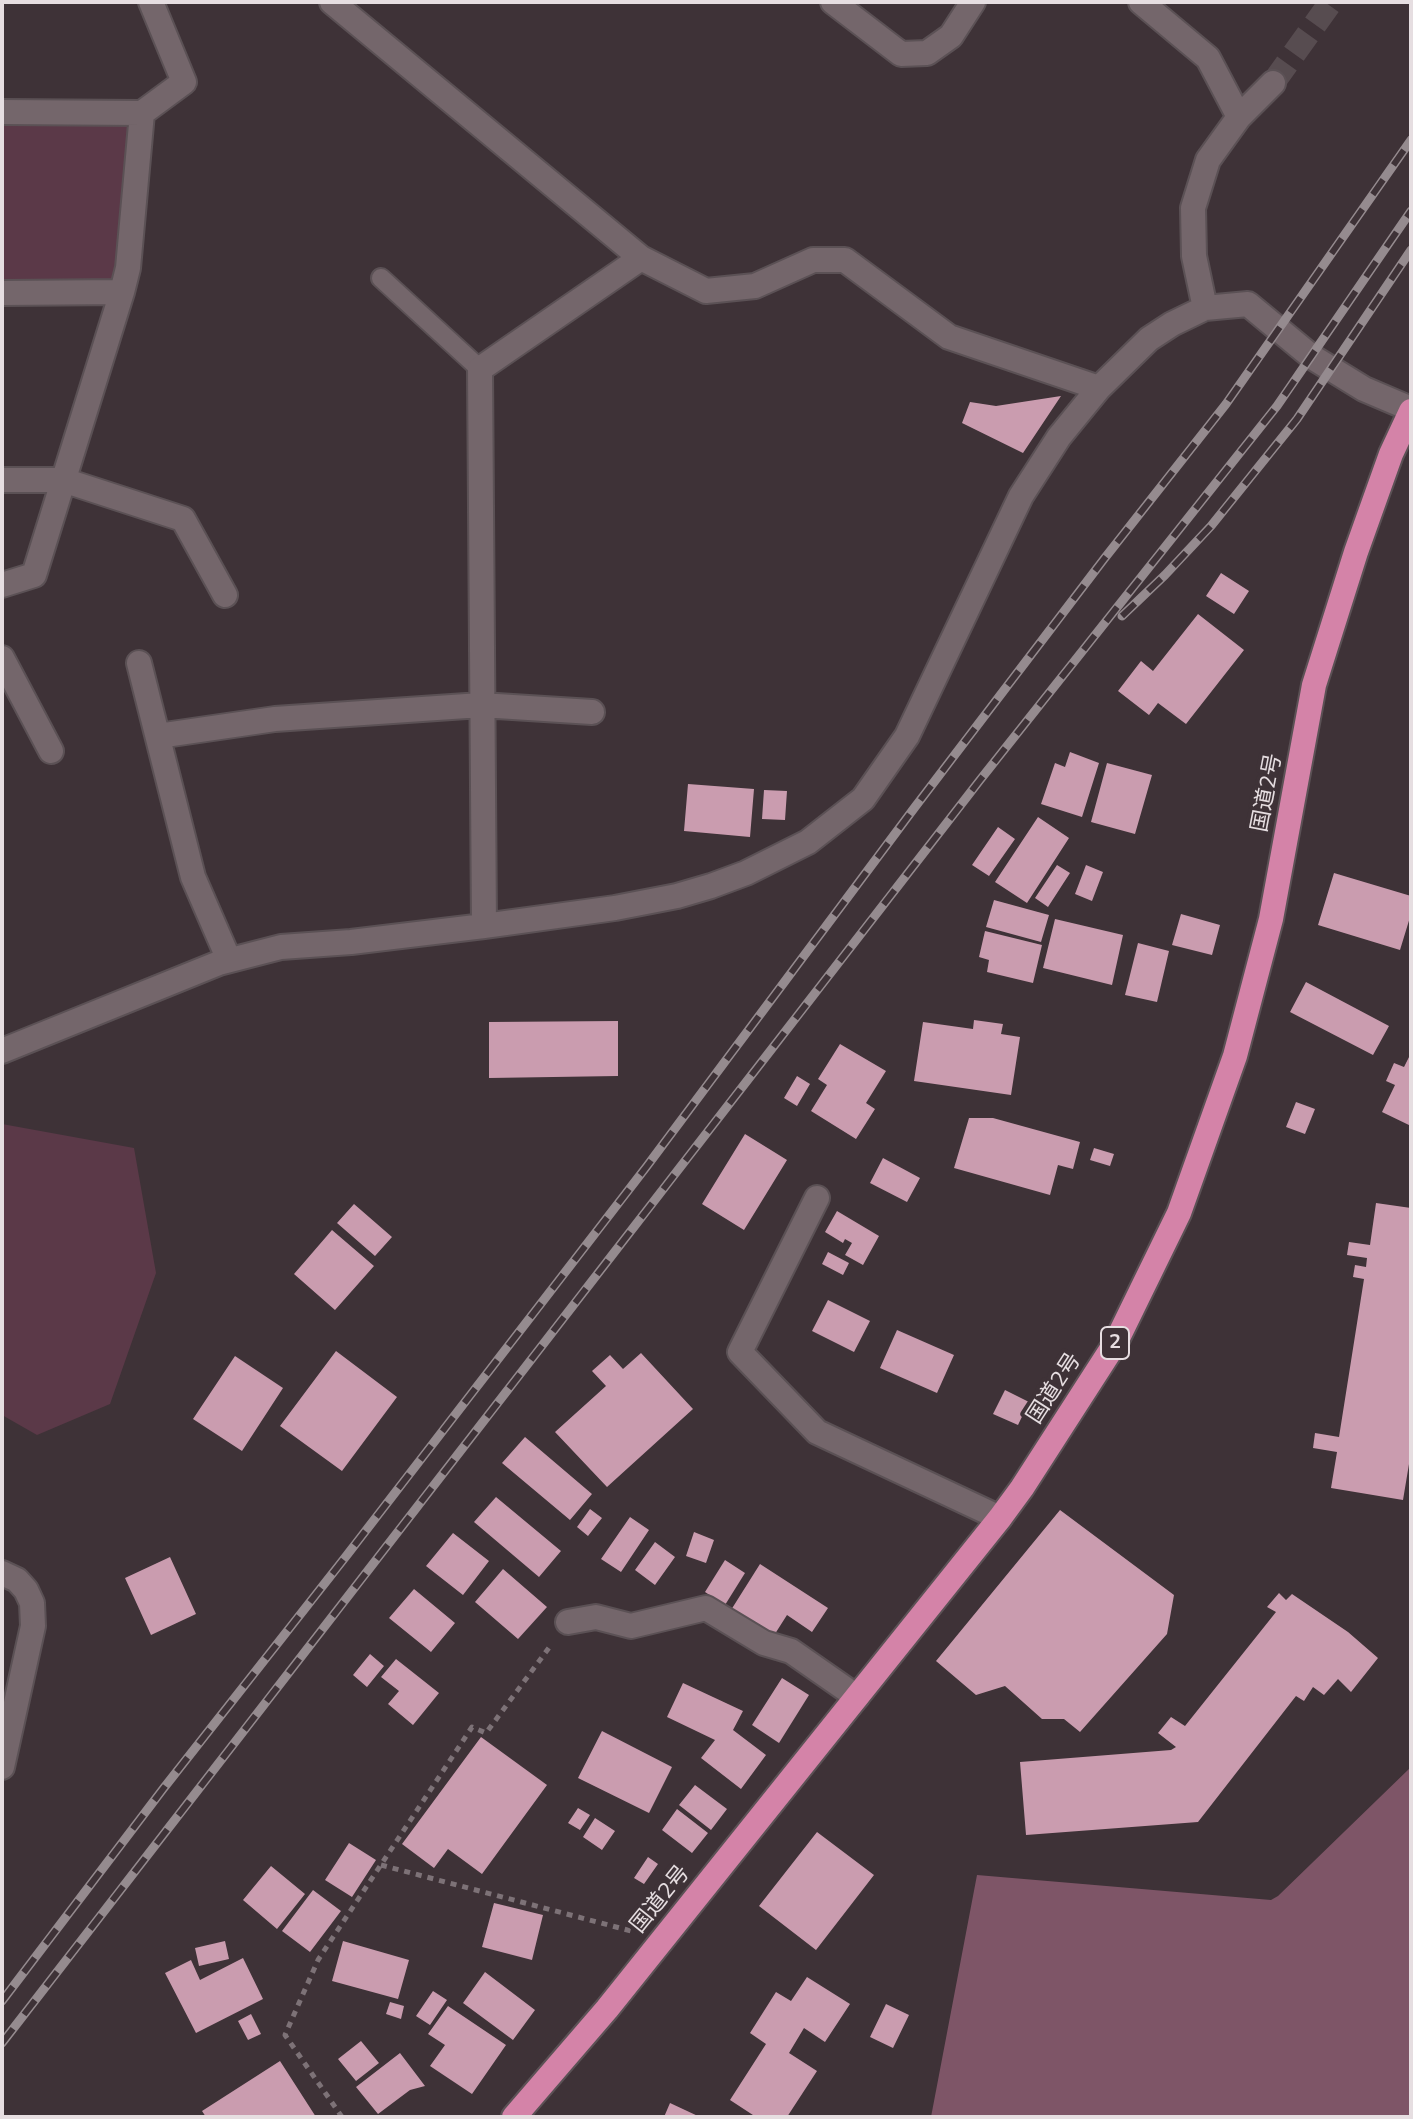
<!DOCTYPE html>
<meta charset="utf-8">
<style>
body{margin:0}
#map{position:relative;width:1413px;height:2119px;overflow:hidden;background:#3e3237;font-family:"Nunito Sans",sans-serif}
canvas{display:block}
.frame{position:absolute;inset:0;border:4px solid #e6dee1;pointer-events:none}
</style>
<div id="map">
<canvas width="1413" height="2119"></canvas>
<div class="frame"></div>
</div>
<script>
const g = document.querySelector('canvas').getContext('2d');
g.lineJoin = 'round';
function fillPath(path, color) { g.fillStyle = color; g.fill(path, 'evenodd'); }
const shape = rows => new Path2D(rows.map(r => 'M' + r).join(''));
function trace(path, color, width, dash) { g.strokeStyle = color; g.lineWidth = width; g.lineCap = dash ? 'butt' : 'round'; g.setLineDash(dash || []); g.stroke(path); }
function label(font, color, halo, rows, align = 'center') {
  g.font = font + ' "Nunito Sans","Noto Sans JP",sans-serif'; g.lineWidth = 8; g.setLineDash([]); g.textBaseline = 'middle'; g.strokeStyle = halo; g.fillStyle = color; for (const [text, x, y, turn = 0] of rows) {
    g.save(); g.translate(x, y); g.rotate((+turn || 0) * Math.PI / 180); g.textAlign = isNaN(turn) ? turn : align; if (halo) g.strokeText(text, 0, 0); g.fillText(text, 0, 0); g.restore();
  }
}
fillPath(shape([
 [2,123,128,123,114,281,2,281],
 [2,1124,134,1148,156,1273,110,1404,37,1435,2,1415]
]), '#5b3948');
fillPath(shape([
 [1411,1767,1411,2117,931,2117,977,1875,1271,1900,1278,1896]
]), '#7e5567');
fillPath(shape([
 [1061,396,1023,453,962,423,970,402,996,406],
 [1221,573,1249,591,1234,614,1206,596],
 [1198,614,1244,650,1186,724,1158,703,1149,715,1118,691,1141,661,1153,671],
 [1070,752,1099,763,1082,817,1041,804,1055,763,1065,767],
 [1107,763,1152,775,1135,834,1091,822],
 [688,784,754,789,750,837,684,831],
 [764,790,787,791,785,820,762,819],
 [1038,817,1069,838,1027,903,995,882],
 [998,827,1015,839,989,876,972,865],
 [1057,865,1070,873,1048,907,1035,898],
 [1086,865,1103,872,1092,901,1075,894],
 [1334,873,1411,896,1411,914,1400,950,1318,925],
 [994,900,1049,915,1041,942,986,927],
 [1181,914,1220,925,1212,955,1172,945],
 [1055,919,1123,935,1112,985,1043,968],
 [985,931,1042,945,1033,983,987,972,989,960,979,957],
 [1138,943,1169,951,1157,1002,1125,995],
 [1306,982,1389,1026,1373,1055,1290,1012],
 [974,1020,1003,1024,1001,1034,1020,1037,1011,1095,914,1081,923,1022,973,1029],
 [618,1021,618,1076,489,1078,489,1022],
 [840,1044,886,1071,866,1103,875,1109,856,1139,811,1111,827,1085,818,1079],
 [1411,1053,1411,1126,1382,1112,1395,1085,1386,1081,1394,1063,1404,1067],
 [797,1076,810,1084,797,1106,784,1098],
 [1296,1102,1315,1109,1305,1134,1286,1127],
 [969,1118,993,1118,1080,1142,1073,1169,1058,1165,1050,1195,954,1168],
 [745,1134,787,1160,744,1230,702,1204],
 [1094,1148,1114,1154,1110,1166,1090,1160],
 [883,1158,920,1178,907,1202,870,1183],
 [1376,1203,1411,1208,1411,1452,1403,1500,1331,1488,1337,1452,1313,1448,1315,1433,1339,1437,1364,1279,1353,1277,1355,1265,1366,1267,1367,1258,1347,1255,1349,1242,1370,1245],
 [354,1204,392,1237,375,1256,337,1223],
 [837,1211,879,1236,863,1265,845,1255,852,1243,845,1239,843,1243,825,1232],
 [332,1230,374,1266,335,1310,294,1274],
 [828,1252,849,1263,843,1275,822,1264],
 [828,1300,870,1321,854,1352,812,1331],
 [897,1330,954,1355,937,1393,880,1368],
 [336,1351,397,1397,342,1471,280,1426],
 [641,1353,693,1409,607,1487,555,1432,606,1386,592,1371,610,1355,623,1369],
 [235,1356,283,1388,242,1451,193,1419],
 [1005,1390,1029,1402,1018,1425,993,1414],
 [525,1437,592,1494,570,1520,502,1463],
 [496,1497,561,1551,539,1577,474,1522],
 [590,1509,602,1518,588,1536,577,1527],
 [1060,1510,1174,1595,1167,1634,1080,1732,1064,1719,1042,1719,1005,1686,976,1695,936,1661],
 [630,1517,649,1530,621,1572,601,1559],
 [694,1532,714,1540,706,1563,686,1556],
 [453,1533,489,1561,463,1595,426,1566],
 [655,1542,675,1557,655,1585,635,1570],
 [170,1557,196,1614,151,1635,125,1578],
 [725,1560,745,1573,725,1605,705,1592],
 [760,1564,828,1608,812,1632,787,1615,773,1637,731,1610],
 [503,1569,547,1607,518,1639,475,1602],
 [414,1589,455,1623,431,1652,389,1618],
 [1279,1593,1286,1600,1292,1594,1348,1632,1378,1658,1351,1692,1338,1679,1324,1695,1313,1687,1304,1701,1296,1696,1198,1822,1026,1835,1020,1762,1171,1750,1176,1747,1158,1733,1171,1717,1185,1726,1276,1612,1267,1607],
 [370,1654,384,1666,367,1687,353,1675],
 [396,1659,439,1693,413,1725,388,1704,399,1691,381,1677],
 [782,1678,809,1695,779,1743,752,1725],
 [683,1683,743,1711,733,1730,766,1755,741,1789,701,1758,715,1740,667,1717],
 [602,1731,672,1767,649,1813,578,1778],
 [481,1737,547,1785,482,1874,448,1849,434,1868,402,1844],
 [695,1785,727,1809,711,1830,679,1805],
 [578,1808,590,1815,580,1830,568,1823],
 [677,1809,708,1833,692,1853,662,1830],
 [595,1818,615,1831,602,1850,583,1837],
 [817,1832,874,1875,816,1950,759,1906],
 [349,1843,376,1860,352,1897,325,1880],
 [648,1857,658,1864,644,1884,634,1878],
 [271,1866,305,1894,277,1929,243,1900],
 [313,1890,341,1911,310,1952,282,1931],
 [494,1903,543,1915,532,1960,482,1947],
 [225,1941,229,1959,199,1966,195,1948],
 [343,1941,409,1960,398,1999,332,1981],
 [243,1958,263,1999,196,2033,165,1973,191,1960,200,1980],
 [485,1972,535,2010,513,2040,463,2003],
 [807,1977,850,2004,825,2042,804,2028,789,2053,817,2071,787,2117,756,2117,730,2100,766,2044,750,2033,776,1992,791,2001],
 [433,1991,447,2000,430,2025,416,2016],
 [390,2002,404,2006,401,2019,386,2014],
 [886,2004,909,2015,893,2048,870,2037],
 [448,2006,506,2045,472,2094,430,2066,445,2045,428,2034],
 [251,2014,261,2034,248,2040,238,2021],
 [361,2041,379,2063,356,2081,338,2059],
 [400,2053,425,2086,410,2090,378,2114,356,2087],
 [280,2061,316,2117,206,2117,202,2111],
 [670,2103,700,2117,664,2117]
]), '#ca9caf');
trace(shape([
 [1273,83,1331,2]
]), '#574c50', 24, [24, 12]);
const lane = shape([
 [381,278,480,369]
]);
const street = shape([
 [332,2,641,258,706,291,755,286,813,260,845,260,949,337,1099,388],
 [833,2,901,54,927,53,951,36,973,2],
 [1141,2,1208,58,1239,117],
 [2,112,142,113],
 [2,293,122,292],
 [1205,308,1194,256,1193,208,1208,160,1239,117,1273,83],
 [2,480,63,480,183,519,225,595],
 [2,585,34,575,122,292,128,268,142,113,184,82,151,2],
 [2,658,51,751],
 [139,663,193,877,229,960],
 [158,736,275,719,481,705,592,712],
 [484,926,480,369,641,258],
 [2,1051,219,963,281,947,351,942,484,926,615,908,677,896,711,886,746,873,808,842,863,799,907,736,1021,496,1059,437,1099,388,1149,339,1172,324,1205,308,1248,304,1312,357,1364,389,1411,409],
 [817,1198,740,1352,817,1432,1000,1518],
 [2,1573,17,1580,26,1590,32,1603,33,1626,2,1767],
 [568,1622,596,1617,631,1626,706,1608,764,1643,791,1651,857,1697]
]);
const highway = shape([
 [514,2117,607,2009,1000,1518,1022,1488,1116,1342,1179,1213,1235,1056,1271,919,1314,685,1356,552,1391,454,1411,411]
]);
trace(lane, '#5b5155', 22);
trace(street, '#5b5155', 28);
trace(highway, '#5b5155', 28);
trace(shape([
 [381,1865,635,1932],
 [342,2117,285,2035,318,1960,472,1727,486,1733,551,1645]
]), '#7d7277', 5, [6, 6]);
trace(lane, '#74666b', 18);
trace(street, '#74666b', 24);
trace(highway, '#d483a8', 24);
const rail = shape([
 [1122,616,1165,575,1211,526,1297,419,1411,250],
 [2,2001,163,1789,347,1555,647,1166,915,807,1104,559,1226,404,1411,140],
 [2,2043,980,780,1277,406,1411,211]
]);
trace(rail, '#958b8f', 9);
trace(rail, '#3e3237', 6, [18]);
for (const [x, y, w] of [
 [1115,1343,28]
]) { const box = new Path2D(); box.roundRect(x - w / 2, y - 16, w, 32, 6); g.fillStyle = '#3e3237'; g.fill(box); trace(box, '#e6dee1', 2); }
label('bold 20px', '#e6dee1', null, [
 ["2",1115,1343]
]);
label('22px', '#e6dee1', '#3e3237', [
 ["国道2号",1268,793,-79],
 ["国道2号",1055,1389,-57],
 ["国道2号",661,1900,-51]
]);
</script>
